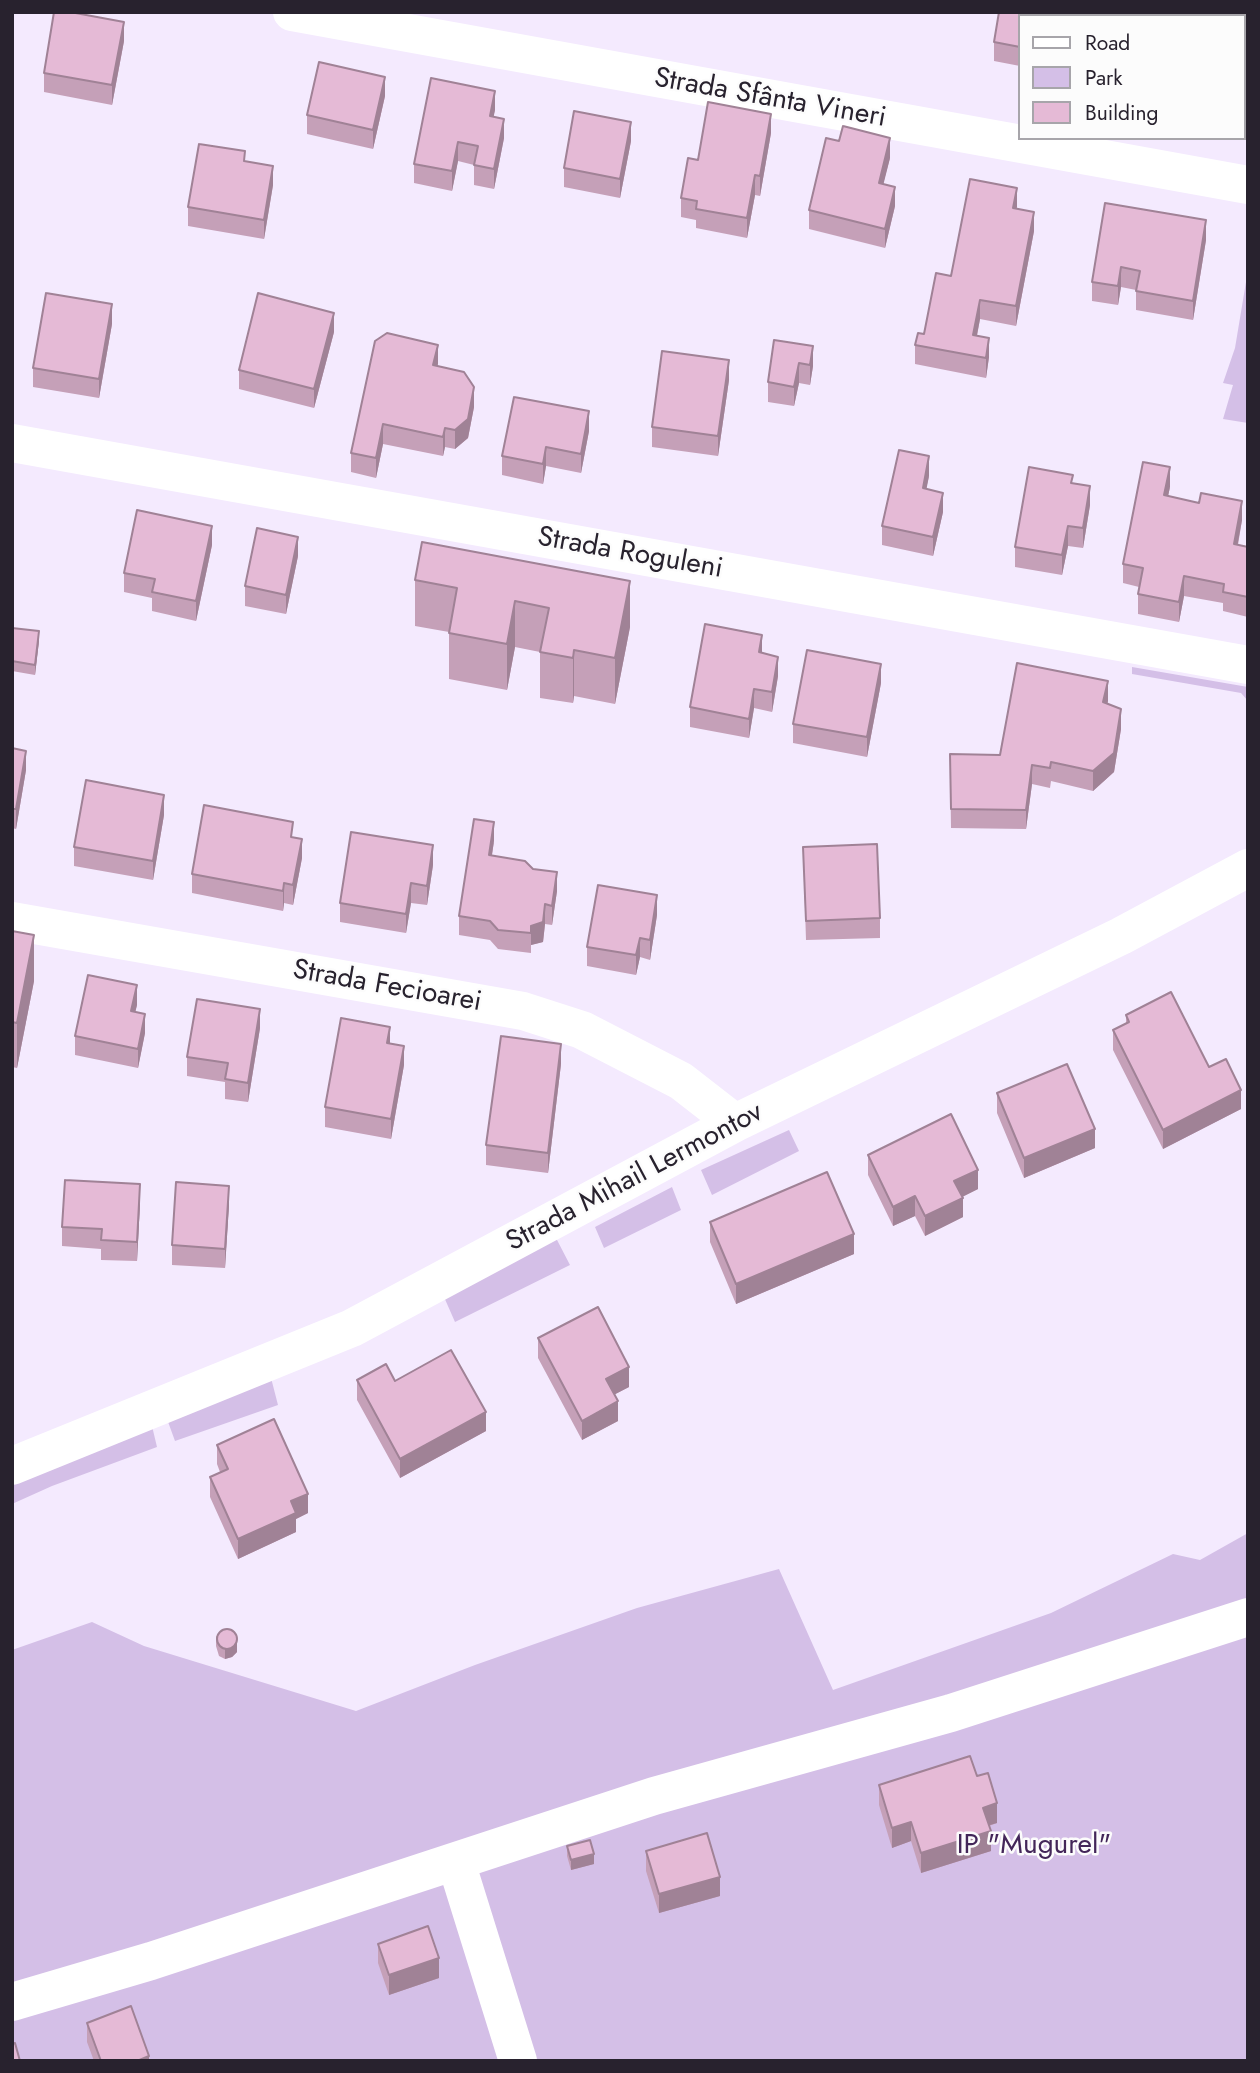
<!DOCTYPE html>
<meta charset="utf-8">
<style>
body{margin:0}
#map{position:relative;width:1260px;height:2073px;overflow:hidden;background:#f4eafe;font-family:Jost,sans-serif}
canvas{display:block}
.frame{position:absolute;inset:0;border:14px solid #28222e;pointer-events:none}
.legend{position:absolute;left:1018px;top:14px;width:228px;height:126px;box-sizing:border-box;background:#fcfcfc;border:2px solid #a7a5aa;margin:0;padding:9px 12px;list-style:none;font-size:21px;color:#28222e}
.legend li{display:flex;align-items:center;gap:14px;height:35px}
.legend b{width:35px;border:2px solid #a7a5aa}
</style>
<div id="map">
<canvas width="1260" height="2073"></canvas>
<div class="frame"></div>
<ul class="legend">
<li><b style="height:9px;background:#fff"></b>Road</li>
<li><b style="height:19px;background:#d4bfe7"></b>Park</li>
<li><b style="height:19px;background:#e5bad6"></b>Building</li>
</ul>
</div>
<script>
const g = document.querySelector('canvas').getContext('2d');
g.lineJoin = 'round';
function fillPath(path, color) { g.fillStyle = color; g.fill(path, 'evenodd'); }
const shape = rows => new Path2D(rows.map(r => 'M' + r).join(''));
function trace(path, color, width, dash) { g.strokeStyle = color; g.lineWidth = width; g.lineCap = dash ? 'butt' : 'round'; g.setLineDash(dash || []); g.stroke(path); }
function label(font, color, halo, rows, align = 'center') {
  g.font = font + ' Jost,sans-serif'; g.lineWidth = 5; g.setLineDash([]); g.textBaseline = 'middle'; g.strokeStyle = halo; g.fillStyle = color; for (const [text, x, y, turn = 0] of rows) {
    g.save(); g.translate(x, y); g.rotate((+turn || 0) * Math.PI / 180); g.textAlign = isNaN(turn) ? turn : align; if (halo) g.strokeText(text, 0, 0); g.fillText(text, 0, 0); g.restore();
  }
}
fillPath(shape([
 [1248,270,1246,373,1248,423,1223,419,1233,385,1223,383,1235,348],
 [1132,667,1248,687,1248,701,1241,693,1132,674],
 [789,1130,799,1151,712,1195,701,1170],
 [672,1187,681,1210,604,1248,595,1227],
 [556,1238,570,1265,455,1322,444,1297],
 [270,1374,278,1405,175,1441,167,1419],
 [152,1426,157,1447,52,1486,12,1504,12,1482],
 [1248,1533,1248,2061,12,2061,12,1650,92,1622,144,1646,356,1711,475,1665,637,1608,779,1569,833,1690,1051,1613,1173,1554,1200,1560]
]), '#d4bfe7');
trace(shape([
 [292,12,1248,185],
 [12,443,1248,665],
 [12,921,523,1011,582,1030,681,1081,735,1123],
 [12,1466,352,1328,735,1123,1121,936,1248,868],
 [456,1862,518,2061],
 [12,2002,151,1961,654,1796,951,1713,1248,1617]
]), '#fff', 38);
fillPath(shape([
 [999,12,1067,12,1067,16,1020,16,1020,66,994,61,994,42],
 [1146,12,1211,12,1211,16,1146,16],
 [124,41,112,105,44,92,44,73],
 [385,96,373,149,307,134,307,115],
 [495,110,493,117,504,138,494,189,474,185,474,165,458,161,452,191,414,183,414,164],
 [771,133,760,196,755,195,747,238,696,228,696,220,681,217,681,198,698,160],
 [631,141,620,198,564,187,564,168],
 [890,158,883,184,895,206,885,248,809,229,809,210],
 [245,161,273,185,264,239,188,226,188,207],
 [1105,203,1206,240,1193,320,1136,310,1136,290,1121,287,1118,305,1092,301,1092,282],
 [1017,208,1034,231,1016,326,980,319,977,336,989,357,986,378,915,364,915,345,924,334,951,276],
 [112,324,99,398,33,387,33,368],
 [334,332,314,408,239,389,239,370],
 [774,340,813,366,810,385,799,383,794,406,768,402,768,382],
 [438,366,474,407,468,438,455,449,445,447,443,456,383,444,376,478,351,472,351,453],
 [729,380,718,456,652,447,652,427],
 [589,431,581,473,546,466,543,484,502,475,502,456],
 [929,476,926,489,943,512,933,556,882,545,882,526],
 [1073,483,1090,505,1083,548,1068,546,1062,575,1015,567,1015,547],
 [1170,487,1168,496,1242,520,1238,545,1248,547,1248,617,1223,611,1223,603,1184,596,1179,622,1138,614,1138,594,1139,587,1123,583,1123,564],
 [422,542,630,627,615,704,574,696,573,703,540,698,540,652,515,647,507,690,449,679,449,632,415,626,415,580],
 [212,545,196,621,152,611,152,598,124,592,124,573],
 [298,556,286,614,245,606,245,586],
 [12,628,39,641,35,675,12,671],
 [762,653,778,676,772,712,754,708,749,738,690,727,690,707],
 [881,683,867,757,793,743,793,724],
 [1108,701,1107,704,1121,729,1114,772,1093,791,1051,781,1050,788,1032,784,1026,829,951,828,950,754,1000,755],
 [12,748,26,770,16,829,12,828],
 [164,815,153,880,74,866,74,847],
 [293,837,302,858,293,905,284,903,283,911,192,893,192,874],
 [494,841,492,855,557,891,552,925,545,924,543,942,531,945,531,953,498,949,490,940,459,935,459,916],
 [803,847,880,918,880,938,806,940],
 [433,865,427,905,411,903,406,933,340,922,340,903],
 [657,915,650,960,640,957,636,975,587,966,587,947],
 [12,931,34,981,17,1068,12,1067],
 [137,1005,135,1012,145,1033,138,1068,75,1055,75,1036],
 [1126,1015,1209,1067,1241,1109,1163,1149,1113,1050,1113,1030,1126,1024],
 [260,1028,248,1102,225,1099,225,1082,187,1076,187,1057],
 [390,1043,404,1065,391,1139,325,1127,325,1107],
 [561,1064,548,1173,486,1165,486,1145],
 [997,1093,1095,1148,1024,1178,997,1113],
 [868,1155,978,1189,962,1197,963,1217,925,1236,915,1216,893,1226,868,1175],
 [140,1203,137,1261,101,1260,101,1249,62,1246,62,1227],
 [229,1205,225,1268,172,1265,172,1245],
 [710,1222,854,1254,736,1304,710,1242],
 [538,1338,629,1387,615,1394,618,1421,582,1440,538,1358],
 [357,1380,395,1381,486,1431,400,1478,357,1400],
 [217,1445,308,1513,296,1519,296,1532,238,1559,210,1497,210,1477,220,1472,217,1464],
 [216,1636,237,1652,232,1657,225,1659,219,1656,216,1646],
 [977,1776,997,1823,989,1826,991,1851,921,1873,911,1841,892,1848,879,1805,879,1785],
 [567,1846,594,1864,571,1870,567,1856],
 [646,1851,720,1896,659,1913,646,1871],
 [378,1944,439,1978,389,1995,378,1963],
 [87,2023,149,2061,94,2061,87,2042]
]), '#c5a0b8');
fillPath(shape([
 [124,22,124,41,112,105,112,85],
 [385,77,385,96,373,149,373,130],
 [495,91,495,110,490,135,490,116],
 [771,114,771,133,760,196,760,176],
 [504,119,504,138,494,189,494,169],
 [631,122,631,141,620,198,620,179],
 [890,138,890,158,879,202,879,183],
 [458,142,458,161,452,191,452,171],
 [273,166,273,185,264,239,264,220],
 [755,175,755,195,747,238,747,218],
 [895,187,895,206,885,248,885,229],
 [1017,188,1017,207,1013,227,1013,208],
 [1034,212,1034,231,1016,326,1016,306],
 [1206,220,1206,240,1193,320,1193,301],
 [1121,267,1121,287,1118,305,1118,286],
 [980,300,980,319,973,355,973,335],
 [112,304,112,324,99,398,99,379],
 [334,313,334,332,314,408,314,389],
 [989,338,989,357,986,378,986,358],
 [438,345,438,364,433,384,433,365],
 [813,346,813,366,810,385,810,365],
 [729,360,729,380,718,456,718,436],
 [799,363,799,383,794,406,794,387],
 [474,387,474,407,468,438,455,449,455,430],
 [589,411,589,431,581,473,581,454],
 [383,424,383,444,376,478,376,458],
 [445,428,445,447,443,456,443,437],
 [546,447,546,466,543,484,543,464],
 [929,456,929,476,923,507,923,488],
 [1170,467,1170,487,1164,515,1164,495],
 [1090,486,1090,505,1083,548,1083,528],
 [943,493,943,512,933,556,933,537],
 [1242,501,1242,520,1234,564,1234,544],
 [212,526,212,545,196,621,196,601],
 [1068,526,1068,546,1062,575,1062,555],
 [298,537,298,556,286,614,286,595],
 [1184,576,1184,596,1179,622,1179,602],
 [630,581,630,627,615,704,615,658],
 [515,601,515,647,507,690,507,644],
 [39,631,39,641,35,675,35,665],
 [762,635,762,654,759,652],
 [574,650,574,696,573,703,573,658],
 [778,657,778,676,772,712,772,692],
 [881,664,881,683,867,757,867,737],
 [1108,681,1108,701,1103,722,1103,702],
 [754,689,754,708,749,738,749,719],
 [1121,709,1121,729,1114,772,1093,791,1093,771],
 [26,751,26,770,16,829,16,809],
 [1032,765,1032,784,1026,829,1026,810],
 [164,795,164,815,153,880,153,861],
 [494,822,494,841,489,874,489,855],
 [302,839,302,858,293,905,293,885],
 [433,845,433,865,427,905,427,886],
 [557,872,557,891,552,925,552,906],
 [284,883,284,903,283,911,283,891],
 [411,883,411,903,406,933,406,914],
 [657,895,657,915,650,960,650,940],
 [545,904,545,924,543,942,531,945,531,953,531,926],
 [34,935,34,981,17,1068,17,1023],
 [640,938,640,957,636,975,636,955],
 [137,985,137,1005,131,1030,131,1011],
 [260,1009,260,1028,248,1102,248,1083],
 [145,1014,145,1033,138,1068,138,1049],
 [390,1027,390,1047,387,1043],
 [561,1044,561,1064,548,1173,548,1153],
 [404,1046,404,1065,391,1139,391,1119],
 [1241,1090,1241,1109,1163,1149,1163,1130],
 [1095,1129,1095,1148,1024,1178,1024,1158],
 [978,1170,978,1189,954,1201,954,1181],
 [140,1184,140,1203,137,1261,137,1242],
 [229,1186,229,1205,225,1268,225,1249],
 [915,1196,915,1216,893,1226,893,1207],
 [963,1198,963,1217,925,1236,925,1216],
 [854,1234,854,1254,736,1304,736,1284],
 [629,1367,629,1387,606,1399,606,1379],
 [618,1401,618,1421,582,1440,582,1421],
 [486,1412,486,1431,400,1478,400,1459],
 [308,1494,308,1513,296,1519,296,1532,238,1559,238,1539,291,1501],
 [237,1642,237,1652,232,1657,225,1659,225,1649],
 [997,1803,997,1823,983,1827,983,1808],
 [911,1822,911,1841,892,1848,892,1828],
 [991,1831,991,1851,921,1873,921,1853],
 [594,1854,594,1864,571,1870,571,1860],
 [720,1877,720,1896,659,1913,659,1894],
 [439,1958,439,1978,389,1995,389,1975],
 [149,2056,149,2061,137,2061]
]), '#a08296');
const building = shape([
 [54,12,70,12,124,22,112,85,44,73,54,12],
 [999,12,1064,12,1063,16,1020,16,1020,47,994,42,999,12],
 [1147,12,1207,12,1206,16,1162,16,1147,12],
 [319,62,385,77,373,130,307,115,319,62],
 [431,78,495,91,490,116,504,119,494,169,474,165,478,146,458,142,452,171,414,164,431,78],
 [708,102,771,114,760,176,755,175,747,218,696,209,697,201,681,198,688,158,698,160,708,102],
 [574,111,631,122,620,179,564,168,574,111],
 [843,126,890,138,879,183,895,187,885,229,809,210,826,138,839,141,843,126],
 [199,144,245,151,244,161,273,166,264,220,188,207,199,144],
 [970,179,1017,188,1013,208,1034,212,1016,306,980,300,973,335,989,338,986,358,915,345,918,333,924,334,936,273,951,276,970,179],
 [1105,203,1206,220,1193,301,1136,291,1140,271,1121,267,1118,286,1092,282,1105,203],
 [46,293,112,304,99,379,33,368,46,293],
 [258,293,334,313,314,389,239,370,258,293],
 [387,333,438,345,433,365,464,372,474,387,468,419,455,430,445,428,443,437,383,424,376,458,351,453,375,341,387,333],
 [774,340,813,346,810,365,799,363,794,387,768,382,774,340],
 [662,351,729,360,718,436,652,427,662,351],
 [514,397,589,411,581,454,546,447,543,464,502,456,514,397],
 [899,450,929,456,923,488,943,493,933,537,882,526,899,450],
 [1143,462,1170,467,1164,495,1199,503,1201,493,1242,501,1234,544,1248,547,1248,597,1223,592,1224,584,1184,576,1179,602,1138,594,1143,568,1123,564,1143,462],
 [1029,467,1073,475,1071,483,1090,486,1083,528,1068,526,1062,555,1015,547,1029,467],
 [137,510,212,526,196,601,152,592,155,579,124,573,137,510],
 [257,528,298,537,286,595,245,586,257,528],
 [422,542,630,581,615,658,574,650,573,658,540,652,549,608,515,601,507,644,449,633,457,588,415,580,422,542],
 [705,624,762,635,759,652,778,657,772,692,754,689,749,719,690,707,705,624],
 [12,628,39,631,35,665,12,661,12,628],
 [807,650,881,664,867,737,793,724,807,650],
 [1017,663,1108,681,1103,702,1121,709,1114,753,1093,771,1051,762,1050,768,1032,765,1026,810,951,809,950,754,1000,755,1017,663],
 [12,748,26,751,16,809,12,809,12,748],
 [86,780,164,795,153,861,74,847,86,780],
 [204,805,293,822,291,837,302,839,293,885,284,883,283,891,192,874,204,805],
 [474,819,494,822,489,855,525,861,533,869,557,872,552,906,545,904,543,922,531,926,531,933,498,930,490,921,459,916,474,819],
 [351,832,433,845,427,886,411,883,406,914,340,903,351,832],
 [877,844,880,918,806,921,803,847,877,844],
 [598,885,657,895,650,940,640,938,636,955,587,947,598,885],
 [12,931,34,935,17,1023,12,1022,12,931],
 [88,975,137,985,131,1011,145,1014,138,1049,75,1036,88,975],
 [1171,992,1209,1067,1226,1059,1241,1090,1163,1130,1113,1030,1129,1022,1126,1015,1171,992],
 [197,999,260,1009,248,1083,225,1079,228,1063,187,1057,197,999],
 [341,1018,390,1027,387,1043,404,1046,391,1119,325,1107,341,1018],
 [501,1036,561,1044,548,1153,486,1145,501,1036],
 [1067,1064,1095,1129,1024,1158,997,1093,1067,1064],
 [951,1114,978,1170,954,1181,963,1198,925,1216,915,1196,893,1207,868,1155,951,1114],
 [827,1172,854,1234,736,1284,710,1222,827,1172],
 [65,1180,140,1184,137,1242,101,1240,102,1229,62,1227,65,1180],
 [176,1182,229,1186,225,1249,172,1245,176,1182],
 [598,1307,629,1367,606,1379,618,1401,582,1421,538,1338,598,1307],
 [451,1350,486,1412,400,1459,357,1380,386,1364,395,1381,451,1350],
 [274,1419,308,1494,291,1501,296,1513,238,1539,210,1477,228,1469,217,1445,274,1419],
 '217 1639a10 10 0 1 1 20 0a10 10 0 1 1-20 0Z',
 [970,1756,977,1776,988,1773,997,1803,983,1808,991,1831,921,1853,911,1822,892,1828,879,1785,970,1756],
 [707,1833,720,1877,659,1894,646,1851,707,1833],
 [590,1840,594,1854,571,1860,567,1846,590,1840],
 [428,1926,439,1958,389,1975,378,1944,428,1926],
 [131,2006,149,2056,137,2061,101,2061,87,2023,131,2006],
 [15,2043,20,2061,12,2061,12,2044,15,2043]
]);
fillPath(building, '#e5bad6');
trace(building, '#a08296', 2);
label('28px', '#28222e', '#fcfcfc', [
 ["Strada Sfânta Vineri",770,99,10],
 ["Strada Roguleni",630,554,10],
 ["Strada Fecioarei",387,987,10],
 ["Strada Mihail Lermontov",635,1178,-28]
]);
label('28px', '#432659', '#fcfcfc', [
 ["IP \"Mugurel\"",1034,1846]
]);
</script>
